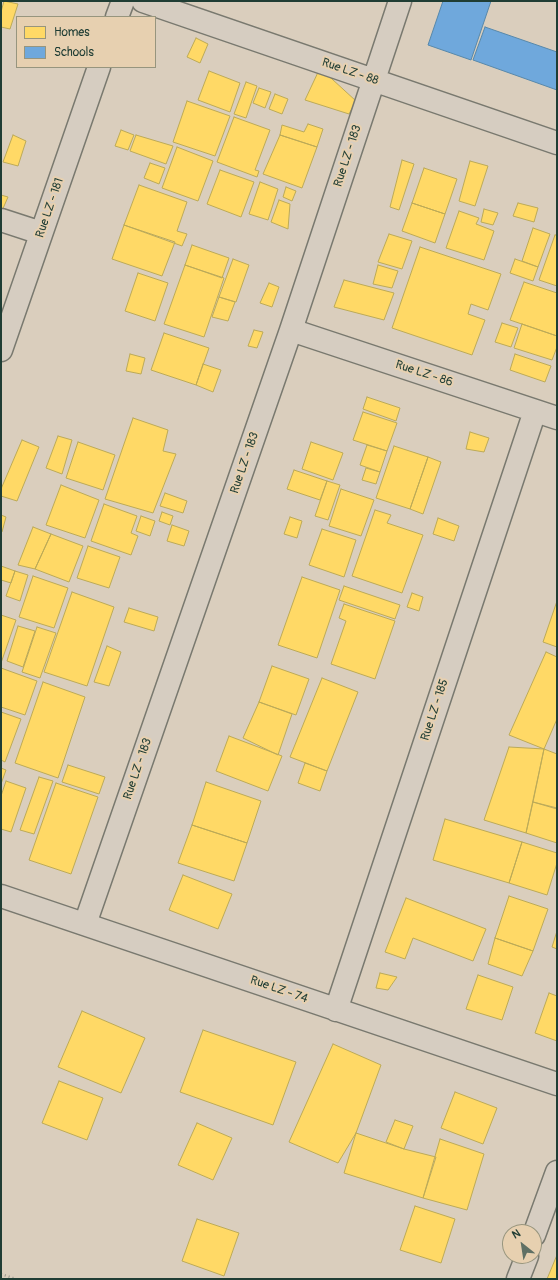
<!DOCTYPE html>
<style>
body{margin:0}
#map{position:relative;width:558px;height:1280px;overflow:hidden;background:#dacebd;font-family:Pangolin,sans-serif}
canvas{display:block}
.frame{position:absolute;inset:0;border:2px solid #1f3d34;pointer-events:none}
.legend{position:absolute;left:16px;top:16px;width:140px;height:52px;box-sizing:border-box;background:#e7d0b0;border:1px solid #97957e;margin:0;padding:5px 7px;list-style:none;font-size:12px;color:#1f3d34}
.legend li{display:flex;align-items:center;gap:8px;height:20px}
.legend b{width:20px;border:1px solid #97957e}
.north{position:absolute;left:502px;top:1224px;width:40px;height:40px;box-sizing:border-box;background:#e7d0b0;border:1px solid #97957e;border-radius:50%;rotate:330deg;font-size:11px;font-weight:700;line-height:16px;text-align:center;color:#1f3d34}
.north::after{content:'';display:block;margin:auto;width:14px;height:18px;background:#607064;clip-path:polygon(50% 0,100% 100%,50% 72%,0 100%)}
</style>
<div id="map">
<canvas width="558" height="1280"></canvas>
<div class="frame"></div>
<ul class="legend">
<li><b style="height:11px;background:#ffd966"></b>Homes</li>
<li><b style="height:11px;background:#6fa8dc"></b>Schools</li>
</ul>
<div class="north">N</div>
</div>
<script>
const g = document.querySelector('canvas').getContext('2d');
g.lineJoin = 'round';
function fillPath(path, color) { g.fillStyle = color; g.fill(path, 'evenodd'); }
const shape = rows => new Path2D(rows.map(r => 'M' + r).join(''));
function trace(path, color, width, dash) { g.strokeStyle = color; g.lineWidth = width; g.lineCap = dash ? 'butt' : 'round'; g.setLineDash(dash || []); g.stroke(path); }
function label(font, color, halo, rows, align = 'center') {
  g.font = font + ' Pangolin,sans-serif'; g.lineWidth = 4; g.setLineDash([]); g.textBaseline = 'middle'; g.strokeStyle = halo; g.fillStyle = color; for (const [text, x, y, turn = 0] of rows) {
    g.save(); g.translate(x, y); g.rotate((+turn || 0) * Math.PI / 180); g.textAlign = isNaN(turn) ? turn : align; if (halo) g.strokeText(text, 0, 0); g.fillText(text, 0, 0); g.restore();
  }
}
const homes = shape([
 [4,1,18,4,10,29,1,27,1,12,4,1],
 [196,38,208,44,200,63,187,57,196,38],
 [320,68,356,101,349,114,305,100,320,68],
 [209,71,240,83,230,112,198,100,209,71],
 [246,82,257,86,246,118,234,114,246,82],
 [259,88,271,92,265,108,253,103,259,88],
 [275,94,288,99,282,114,269,109,275,94],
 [187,101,230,116,215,156,173,142,187,101],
 [234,117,270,130,255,170,259,171,257,177,217,162,234,117],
 [308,124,323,129,317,147,280,135,282,125,304,132,308,124],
 [121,130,134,135,128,150,115,146,121,130],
 [13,135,26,141,18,166,3,162,13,135],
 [136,135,173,146,166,164,130,151,136,135],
 [280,135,317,147,302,188,263,174,280,135],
 [177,147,213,161,198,201,162,188,177,147],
 [402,160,414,164,399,210,390,207,402,160],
 [470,161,488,166,475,206,459,201,470,161],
 [150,163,165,168,159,184,144,178,150,163],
 [424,168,457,179,445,214,412,203,424,168],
 [220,170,254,182,241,217,207,204,220,170],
 [260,182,278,189,268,220,249,214,260,182],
 [139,185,187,202,177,231,187,234,182,246,124,225,139,185],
 [286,187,296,191,292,201,283,197,286,187],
 [1,195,8,197,1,213,1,195],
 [279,200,290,204,288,229,271,222,279,200],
 [412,203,445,214,435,243,402,231,412,203],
 [518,203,538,208,534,222,513,216,518,203],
 [484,209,498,213,493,225,481,222,484,209],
 [459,211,479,218,476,224,494,231,484,260,446,248,459,211],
 [124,225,175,242,162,276,112,259,124,225],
 [533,228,550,234,538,267,522,261,533,228],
 [389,234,412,241,402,269,378,262,389,234],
 [555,235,557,235,557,286,539,280,555,235],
 [192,245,229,258,222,278,185,265,192,245],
 [420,247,501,274,488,310,471,304,468,314,485,320,472,355,392,328,420,247],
 [233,259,249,265,236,302,219,297,233,259],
 [515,259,538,267,533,281,510,273,515,259],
 [185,265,224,278,204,337,164,324,185,265],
 [378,265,398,271,392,288,373,284,378,265],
 [138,273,168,283,155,321,125,311,138,273],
 [344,280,394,293,384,320,334,307,344,280],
 [524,282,557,293,557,336,510,320,524,282],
 [269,283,279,287,272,307,260,303,269,283],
 [219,297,235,302,228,321,212,317,219,297],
 [502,323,518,328,511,347,495,342,502,323],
 [522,324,557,336,557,347,552,360,514,348,522,324],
 [254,330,263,332,257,348,248,346,254,330],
 [164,333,209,348,196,385,151,370,164,333],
 [130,354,145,358,141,374,126,371,130,354],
 [515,354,551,366,545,382,510,370,515,354],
 [203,364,221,370,213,392,196,385,203,364],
 [367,397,400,408,396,421,363,409,367,397],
 [363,412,397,423,387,451,353,440,363,412],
 [133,418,168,430,163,451,176,454,153,513,105,499,133,418],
 [470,432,489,438,484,452,466,449,470,432],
 [58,436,72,440,62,474,46,468,58,436],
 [22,440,39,447,17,501,1,496,1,489,22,440],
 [78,442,115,455,103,490,66,478,78,442],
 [311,442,343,453,333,480,302,469,311,442],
 [367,445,387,451,380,472,360,465,367,445],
 [394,446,428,457,410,509,376,498,394,446],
 [428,457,441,462,423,514,410,509,428,457],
 [366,468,380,472,376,484,362,480,366,468],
 [294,470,327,481,320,500,287,489,294,470],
 [327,481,340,485,328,520,315,516,327,481],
 [61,485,99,500,85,538,46,525,61,485],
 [341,489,374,500,361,536,329,526,341,489],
 [165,493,187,501,183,513,160,506,165,493],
 [104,504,137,516,131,533,138,536,131,555,91,541,104,504],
 [375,510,391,515,387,523,423,535,402,593,352,576,375,510],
 [162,512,173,516,170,525,159,521,162,512],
 [1,515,6,517,2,532,1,532,1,515],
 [141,516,155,521,150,536,136,531,141,516],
 [290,517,302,521,297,538,284,534,290,517],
 [438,518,459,526,454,541,433,534,438,518],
 [172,525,189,531,184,546,167,541,172,525],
 [33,527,51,534,35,569,18,565,33,527],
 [322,529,356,540,344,577,309,565,322,529],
 [51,534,83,546,69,582,35,569,51,534],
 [88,546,120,557,109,588,77,578,88,546],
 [1,566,15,571,11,583,1,580,1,566],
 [15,571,28,575,20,601,6,596,15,571],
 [33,576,68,588,54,628,19,617,33,576],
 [302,577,340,590,317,658,278,645,302,577],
 [344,586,400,605,395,619,339,600,344,586],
 [72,592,114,607,87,686,44,672,72,592],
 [412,593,423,597,419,611,407,607,412,593],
 [557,601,557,647,543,642,557,601],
 [344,604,395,621,375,679,331,664,346,621,339,618,344,604],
 [129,608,158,617,154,631,124,622,129,608],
 [1,615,16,620,1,663,1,615],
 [18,626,35,631,23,667,7,661,18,626],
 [37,627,56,633,40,678,22,672,37,627],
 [107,646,121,652,109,686,94,682,107,646],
 [546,652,557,657,557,719,544,749,509,735,546,652],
 [272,666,309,679,296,715,259,702,272,666],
 [1,668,37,681,25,715,1,707,1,668],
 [322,678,358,692,327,771,290,757,322,678],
 [43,682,85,697,58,778,15,763,43,682],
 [259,702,292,714,278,755,243,738,259,702],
 [1,712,21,719,5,762,1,760,1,712],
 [229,736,282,756,268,791,216,771,229,736],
 [509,747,544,749,526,833,484,820,509,747],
 [544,749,557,754,557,809,533,802,544,749],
 [305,763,327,771,320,791,298,783,305,763],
 [68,765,105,777,99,794,62,782,68,765],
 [1,768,6,770,1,784,1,768],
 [39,777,53,781,34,834,20,830,39,777],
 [6,781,26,788,11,832,1,829,1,796,6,781],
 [206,782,261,801,247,843,192,825,206,782],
 [56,783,98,797,71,874,29,860,56,783],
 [533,802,557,808,557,843,526,833,533,802],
 [445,819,522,842,509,883,433,860,445,819],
 [192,825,247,843,234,881,178,863,192,825],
 [522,842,557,853,557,863,547,895,509,883,522,842],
 [183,875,232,894,218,929,169,910,183,875],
 [509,896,548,909,533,951,495,938,509,896],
 [406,898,486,929,473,961,413,938,405,959,385,952,406,898],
 [557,931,557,949,552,947,557,931],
 [495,938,533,951,522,976,488,964,495,938],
 [380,973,397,977,388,990,376,988,380,973],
 [478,975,513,987,502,1020,466,1009,478,975],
 [549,993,557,996,557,1041,535,1033,549,993],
 [82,1011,145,1038,121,1093,58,1067,82,1011],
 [203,1030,296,1062,273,1125,180,1092,203,1030],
 [333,1044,381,1065,356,1133,338,1163,289,1142,333,1044],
 [59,1081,103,1098,87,1140,42,1123,59,1081],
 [455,1092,497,1108,483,1144,441,1128,455,1092],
 [395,1120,413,1126,404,1149,386,1142,395,1120],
 [197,1123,232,1138,213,1180,178,1165,197,1123],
 [356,1133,404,1149,436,1157,423,1198,344,1173,356,1133],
 [440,1139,484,1154,467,1210,423,1198,440,1139],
 [415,1206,455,1219,441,1263,400,1250,415,1206],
 [197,1219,239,1233,224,1276,182,1261,197,1219],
 [557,1255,557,1279,547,1279,557,1255]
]);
fillPath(homes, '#ffd966');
trace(homes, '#bcaa57', 1);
const schools = shape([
 [443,1,491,1,471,60,428,45,443,1],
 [485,27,557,52,557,90,473,60,485,27]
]);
fillPath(schools, '#6fa8dc');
trace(schools, '#5788aa', 1);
const minor = shape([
 [143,1,557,143],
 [117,17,123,1],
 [1,220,41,233],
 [291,330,557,418],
 [1,350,99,67],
 [1,896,557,1084],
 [85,924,291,330,400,1],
 [336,1010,535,411],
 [534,1235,557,1172],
 [518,1279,527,1256]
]);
trace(minor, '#79796f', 25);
trace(shape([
 [1,1274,16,1279]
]), '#9a988e', 2.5, [1, 3]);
trace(minor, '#d6cdc1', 22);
label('12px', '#1f3d34', '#e7d0b0', [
 ["Rue LZ - 88",350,72,19],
 ["Rue LZ - 183",348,156,-72],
 ["Rue LZ - 181",50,208,-71],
 ["Rue LZ - 86",424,374,18],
 ["Rue LZ - 183",245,463,-71],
 ["Rue LZ - 185",435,710,-72],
 ["Rue LZ - 183",138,769,-71],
 ["Rue LZ - 74",279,990,19]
]);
</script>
